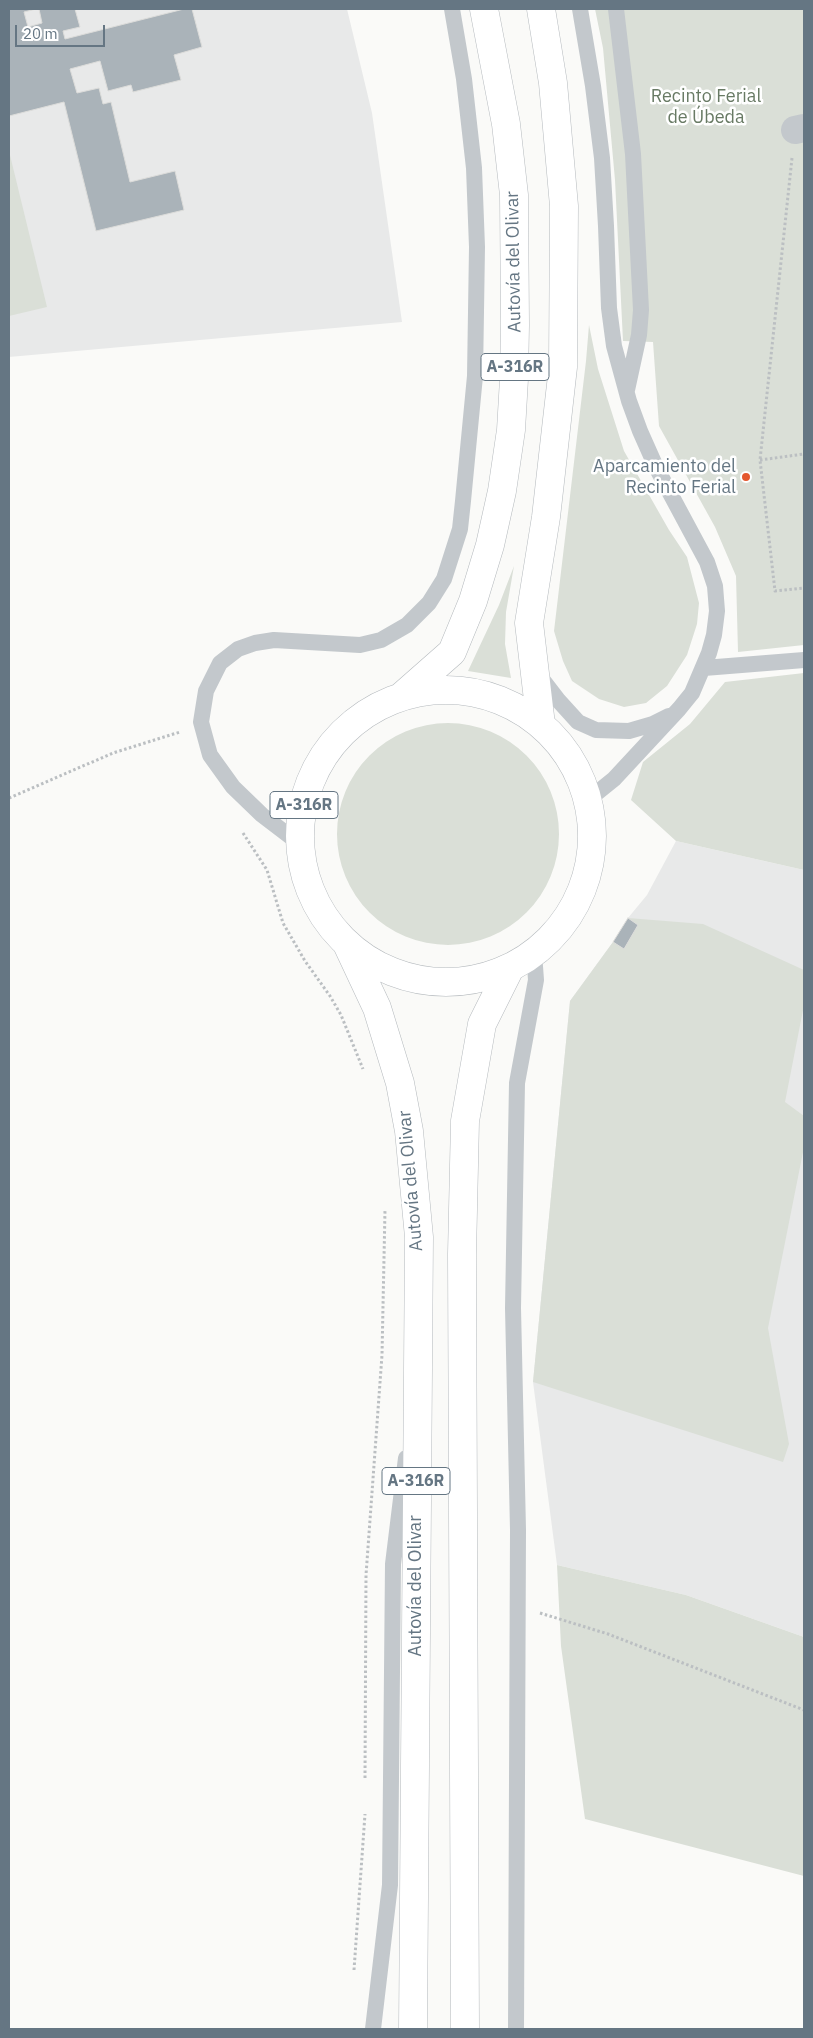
<!DOCTYPE html>
<meta charset="utf-8">
<style>
body{margin:0}
#map{position:relative;width:813px;height:2038px;overflow:hidden;background:#fafaf8;font-family:"IBM Plex Sans",sans-serif}
canvas{display:block}
.frame{position:absolute;inset:0;border:10px solid #657683;pointer-events:none}
.scale{position:absolute;left:15px;top:25px;width:90px;height:22px;box-sizing:border-box;border:2px solid #657683;border-top:0;padding-left:6px;font-size:15px;line-height:18px;white-space:nowrap;color:#657683;-webkit-text-stroke:4px #fff;paint-order:stroke}
</style>
<div id="map">
<canvas width="813" height="2038"></canvas>
<div class="frame"></div>
<div class="scale">20 m</div>
</div>
<script>
const g = document.querySelector('canvas').getContext('2d');
g.lineJoin = 'round';
function fillPath(path, color) { g.fillStyle = color; g.fill(path, 'evenodd'); }
const shape = rows => new Path2D(rows.map(r => 'M' + r).join(''));
function trace(path, color, width, dash) { g.strokeStyle = color; g.lineWidth = width; g.lineCap = dash ? 'butt' : 'round'; g.setLineDash(dash || []); g.stroke(path); }
function label(font, color, halo, rows, align = 'center') {
  g.font = font + ' "IBM Plex Sans",sans-serif'; g.lineWidth = 5; g.setLineDash([]); g.textBaseline = 'middle'; g.strokeStyle = halo; g.fillStyle = color; for (const [text, x, y, turn = 0] of rows) {
    g.save(); g.translate(x, y); g.rotate((+turn || 0) * Math.PI / 180); g.textAlign = isNaN(turn) ? turn : align; if (halo) g.strokeText(text, 0, 0); g.fillText(text, 0, 0); g.restore();
  }
}
fillPath(shape([
 [9,9,347,9,372,113,402,322,9,357],
 [676,841,804,870,804,1637,686,1595,557,1565,533,1382,570,1001,613,942,624,949,638,925,628,918,647,895]
]), '#e8e9e9');
fillPath(shape([
 [595,9,804,9,804,645,738,652,736,576,715,527,659,426,653,342,623,341,615,180,603,48],
 [9,151,47,307,9,316],
 [589,325,598,369,624,451,669,530,687,557,699,603,697,624,687,655,667,686,646,703,624,707,599,699,572,681,563,661,554,631,586,361],
 [514,566,506,612,505,644,511,678,468,671,499,605],
 [804,673,804,870,676,841,631,800,643,762,690,724,725,682],
 '337 834a111 111 0 1 1 222 0a111 111 0 1 1-222 0Z',
 [628,918,703,924,804,970,804,1005,785,1102,804,1116,804,1147,768,1328,789,1444,783,1462,533,1382,570,1001,613,942,624,949,638,925],
 [557,1565,686,1595,804,1637,804,1876,585,1819,561,1646]
]), '#dadfd7');
const building = shape([
 [9,9,36,9,24,12,28,27,42,23,39,9,75,9,80,27,63,31,65,39,184,9,192,9,202,47,174,55,181,80,133,92,131,85,108,91,100,61,70,69,77,93,99,88,103,104,111,102,130,182,175,171,184,210,96,231,64,102,9,116,9,9],
 [628,918,638,925,624,949,613,942,628,918]
]);
fillPath(building, '#aab3b9');
trace(building, '#dcdcda', 1);
const highway = shape([
 [541,9,553,83,564,206,563,367,546,517,529,623,541,725],
 '300 836a146 146 0 1 1 292 0a146 146 0 1 1-292 0Z',
 [402,696,452,652,473,601,490,545,502,491,511,430,514,379,515,325,514,195,506,124,484,9],
 [347,944,377,1008,400,1083,409,1131,419,1237,413,2029],
 [465,2029,462,1254,465,1121,482,1024,510,968]
]);
trace(highway, '#b4b9bd', 29);
trace(shape([
 [792,158,760,460,775,591,804,588],
 [760,460,804,454],
 [9,798,113,753,180,732],
 [243,833,267,870,283,923,305,961,330,996,341,1015,363,1069],
 [540,1613,608,1634,804,1710],
 [365,1778,366,1575,382,1355,385,1210],
 [354,1970,365,1814]
]), '#bbbfc2', 3, [2.5, 2.5]);
trace(shape([
 [580,9,593,86,602,158,606,226,609,308,614,346,629,401,640,431,656,467,707,562,715,586,717,611,714,635,709,653,692,693,679,709,614,779,588,800],
 [616,9,633,154,641,310,639,335,627,390],
 [704,668,804,660],
 [538,674,558,700,578,722,596,730,629,731,653,724,669,716],
 [300,844,262,815,233,787,210,755,201,722,206,691,220,663,238,649,255,643,274,640,360,645,381,640,407,625,429,603,444,579,460,529,463,501,475,376,477,247,474,168,464,79,452,9],
 [373,2029,390,1885,393,1564,406,1458],
 [516,2029,518,1530,513,1308,517,1083,536,980,534,953]
]), '#c3c8cc', 16);
trace(shape([
 [795,130,804,128]
]), '#c3c8cc', 28);
trace(highway, '#fff', 28);
for (const [x, y, r, color] of [
 [746,477,5,"#e4572e"]
]) { const dot = new Path2D(); dot.arc(x, y, r, 0, 2 * Math.PI); g.fillStyle = color; g.fill(dot); trace(dot, '#fff', 2); }
for (const [x, y, w] of [
 [515,367,68],
 [304,805,68],
 [416,1481,68]
]) { const box = new Path2D(); box.roundRect(x - w / 2, y - 13.5, w, 27, 4); g.fillStyle = '#fff'; g.fill(box); trace(box, '#657683', 1); }
label('bold 16px', '#657683', null, [
 ["A-316R",515,367],
 ["A-316R",304,805],
 ["A-316R",416,1481]
]);
label('18px', '#687a64', '#fff', [
 ["Recinto Ferial",706,97],
 ["de Úbeda",706,118]
]);
label('18px', '#657683', '#fff', [
 ["Autovía del Olivar",514,262,-91],
 ["Autovía del Olivar",411,1181,-95],
 ["Autovía del Olivar",416,1586,-90]
]);
label('18px', '#657683', '#fff', [
 ["Aparcamiento del",736,467],
 ["Recinto Ferial",736,488]
], 'right');
</script>
